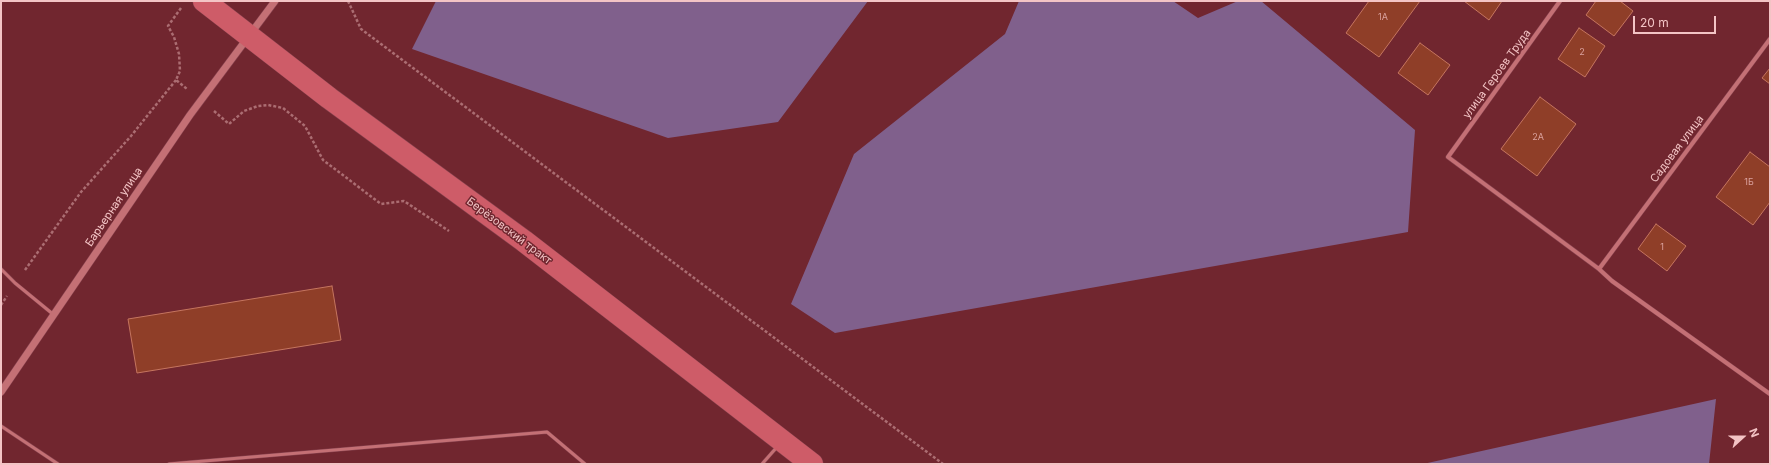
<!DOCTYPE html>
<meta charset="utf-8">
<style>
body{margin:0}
#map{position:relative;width:1771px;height:465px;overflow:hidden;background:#71262f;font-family:Inter,sans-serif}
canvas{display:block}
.frame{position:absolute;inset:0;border:2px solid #f3c4c5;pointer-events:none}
.north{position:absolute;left:1723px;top:417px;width:40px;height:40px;-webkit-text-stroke:3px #71262f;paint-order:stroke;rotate:69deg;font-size:11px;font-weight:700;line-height:16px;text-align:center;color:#f3c4c5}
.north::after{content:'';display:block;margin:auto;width:14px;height:18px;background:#f3c4c5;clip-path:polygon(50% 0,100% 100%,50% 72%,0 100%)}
.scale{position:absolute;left:1633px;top:16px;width:83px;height:18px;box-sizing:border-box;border:2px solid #f3c4c5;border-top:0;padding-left:5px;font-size:12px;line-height:14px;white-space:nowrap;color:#f3c4c5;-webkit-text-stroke:3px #71262f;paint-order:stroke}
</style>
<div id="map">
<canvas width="1771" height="465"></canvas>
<div class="frame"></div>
<div class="north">N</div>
<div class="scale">20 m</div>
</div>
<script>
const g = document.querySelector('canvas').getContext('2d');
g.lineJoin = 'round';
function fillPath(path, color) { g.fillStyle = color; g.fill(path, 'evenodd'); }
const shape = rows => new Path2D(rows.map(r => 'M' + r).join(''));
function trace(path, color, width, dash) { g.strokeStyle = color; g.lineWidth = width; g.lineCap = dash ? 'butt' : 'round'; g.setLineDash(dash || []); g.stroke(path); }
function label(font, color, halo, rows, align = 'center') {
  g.font = font + ' Inter,sans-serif'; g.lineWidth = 3; g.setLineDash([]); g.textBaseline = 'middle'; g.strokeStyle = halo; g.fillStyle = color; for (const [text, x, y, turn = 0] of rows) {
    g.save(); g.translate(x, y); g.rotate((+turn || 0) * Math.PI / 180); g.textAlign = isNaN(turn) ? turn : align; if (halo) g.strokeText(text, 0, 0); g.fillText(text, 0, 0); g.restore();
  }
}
fillPath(shape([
 [436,1,868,1,778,122,668,138,412,49],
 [1019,1,1173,1,1198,18,1238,1,1261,1,1415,130,1408,232,835,333,791,304,854,154,1005,34],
 [1716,399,1709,464,1423,464]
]), '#80608c');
const building = shape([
 [1369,1,1420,1,1379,57,1346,33,1369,1],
 [1464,1,1502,1,1489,20,1464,1],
 [1596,1,1620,1,1633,11,1614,36,1586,15,1596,1],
 [1579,28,1605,46,1585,77,1558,59,1579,28],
 [1420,43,1450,65,1428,95,1398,73,1420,43],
 [1770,68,1770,84,1762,78,1770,68],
 [1540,97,1576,124,1537,176,1501,149,1540,97],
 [1750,152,1770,167,1770,202,1753,225,1716,197,1750,152],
 [1656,224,1686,246,1667,271,1638,249,1656,224],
 [332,286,341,340,137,373,128,319,332,286]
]);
fillPath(building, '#8f3e28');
trace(building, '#c5755f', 1);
const service = shape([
 [1,269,15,283,54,315],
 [1,426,58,464],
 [169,464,547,432,585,464],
 [762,464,777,447]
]);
const minor = shape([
 [1560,1,1448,157,1599,269,1612,281,1770,394],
 [1599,269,1770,39]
]);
const tertiary = shape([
 [1,392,190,115,275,1]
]);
const primary = shape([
 [204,1,329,98,524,241,812,464]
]);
trace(service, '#86424e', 4);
trace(minor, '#86424e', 5);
trace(tertiary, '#86424e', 8);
trace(primary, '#86424e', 23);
trace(shape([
 [348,1,361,29,943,464],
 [181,8,168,26,174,37,179,54,180,71,176,80,187,89],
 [214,111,229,124,244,111,258,106,268,105,283,108,305,126,323,160,381,204,404,201,449,231],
 [25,270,81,192,131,136,176,80],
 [1,305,7,296]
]), '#ab6d72', 2.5, [3, 2]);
trace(service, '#c47075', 3);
trace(minor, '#c47075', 4);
trace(tertiary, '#c47075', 7);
trace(primary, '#ce5c68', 22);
label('9px', '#daa29e', null, [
 ["1А",1383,17],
 ["2",1582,52],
 ["2А",1538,137],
 ["1Б",1749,182],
 ["1",1662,247]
]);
label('11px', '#f3c4c5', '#71262f', [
 ["улица Героев Труда",1497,74,-54],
 ["Садовая улица",1677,149,-53],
 ["Барьерная улица",114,207,-56],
 ["Берёзовский тракт",509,231,37]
]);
</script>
